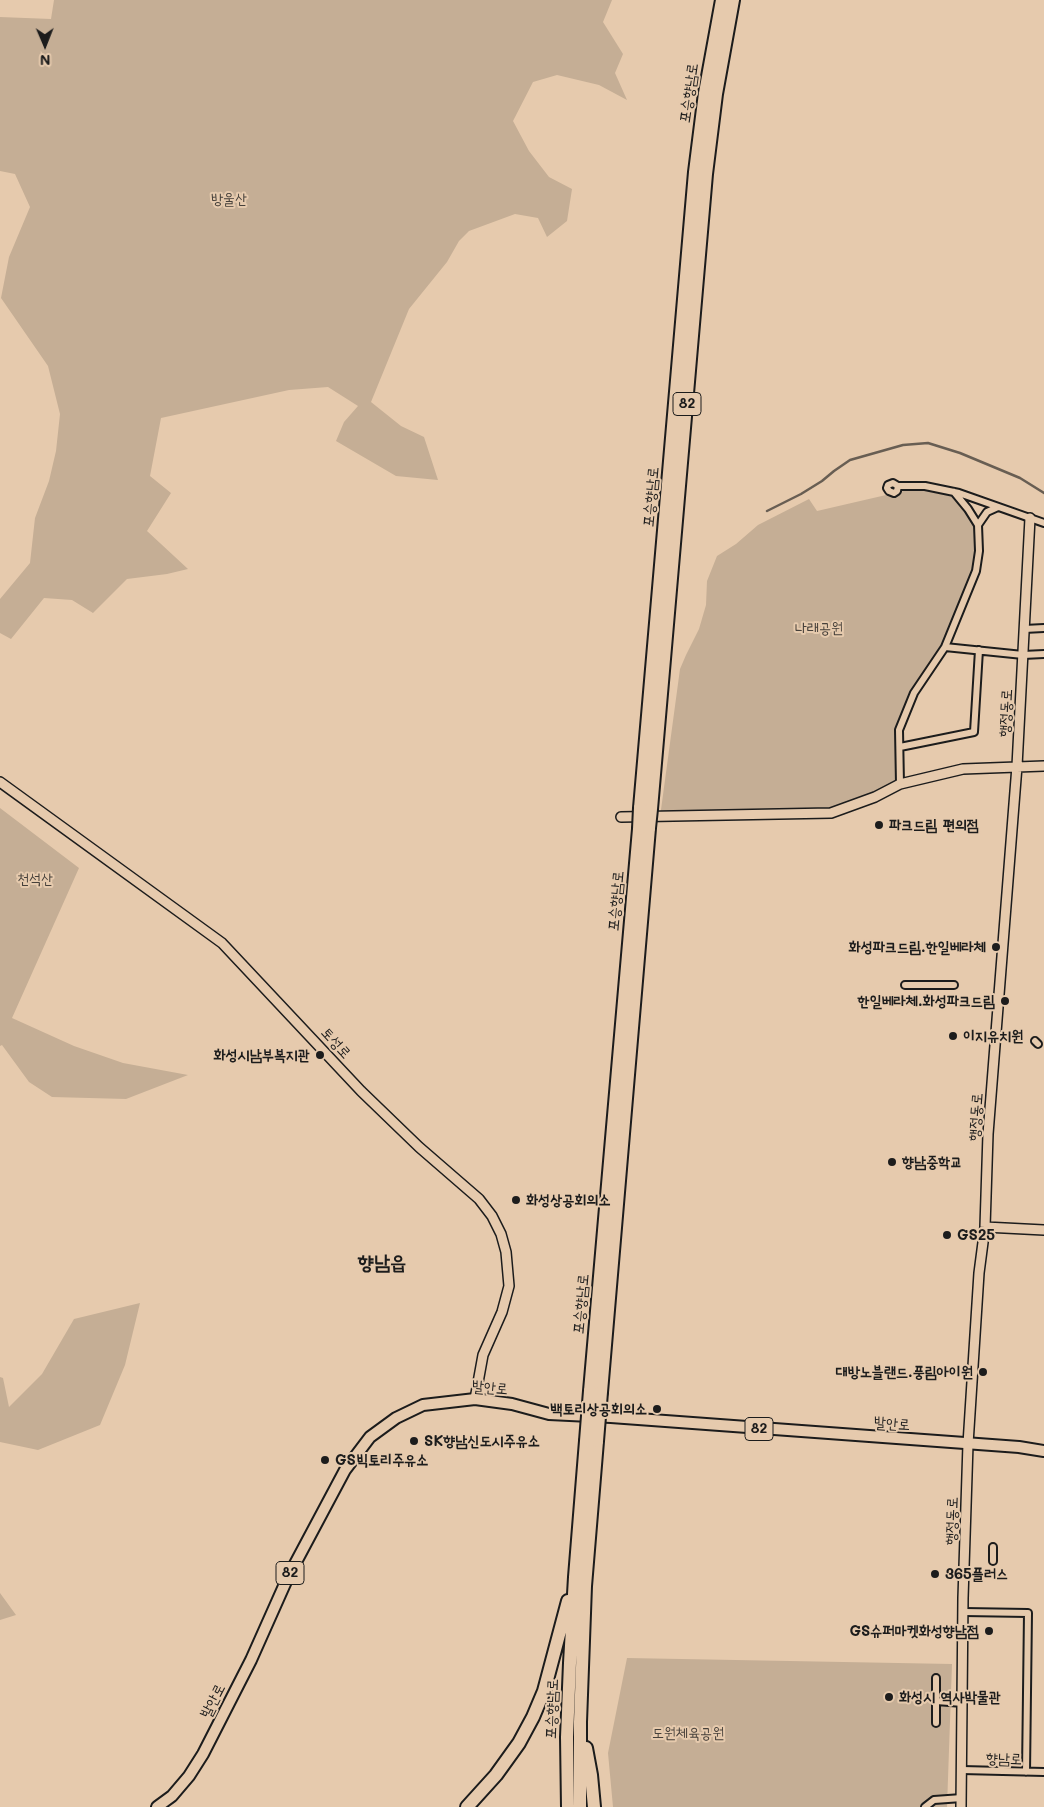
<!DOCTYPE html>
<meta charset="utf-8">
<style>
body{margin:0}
#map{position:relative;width:1044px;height:1807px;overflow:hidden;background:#e6caad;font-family:Mali,sans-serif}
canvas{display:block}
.north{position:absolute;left:20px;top:20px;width:50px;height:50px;-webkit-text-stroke:4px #e6caad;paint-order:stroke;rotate:179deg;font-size:14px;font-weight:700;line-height:20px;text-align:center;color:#1c1c1c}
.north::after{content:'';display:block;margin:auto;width:18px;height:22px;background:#1c1c1c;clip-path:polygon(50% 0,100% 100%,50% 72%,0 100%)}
</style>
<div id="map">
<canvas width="1044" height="1807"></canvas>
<div class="north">N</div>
</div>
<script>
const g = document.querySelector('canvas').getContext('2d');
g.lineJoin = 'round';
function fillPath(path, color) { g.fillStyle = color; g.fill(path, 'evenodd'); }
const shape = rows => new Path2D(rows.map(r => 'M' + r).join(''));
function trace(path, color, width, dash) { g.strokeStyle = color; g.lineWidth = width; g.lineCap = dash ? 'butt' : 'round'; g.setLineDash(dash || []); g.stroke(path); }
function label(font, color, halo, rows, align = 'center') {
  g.font = font + ' Mali,"Poor Story",sans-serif'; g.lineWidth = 4; g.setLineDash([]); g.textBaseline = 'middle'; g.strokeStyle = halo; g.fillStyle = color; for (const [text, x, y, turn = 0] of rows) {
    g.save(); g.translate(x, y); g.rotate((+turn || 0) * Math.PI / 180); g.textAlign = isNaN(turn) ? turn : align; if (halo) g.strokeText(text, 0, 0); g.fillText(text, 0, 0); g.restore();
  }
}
fillPath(shape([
 [54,0,612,0,603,22,623,54,615,73,627,100,599,85,557,75,533,82,513,121,529,151,549,177,572,189,567,221,547,237,538,218,515,214,469,231,459,241,447,262,409,309,371,402,401,426,424,437,438,480,396,476,336,441,344,422,358,406,328,387,289,390,161,418,150,476,171,493,147,531,188,569,167,574,127,579,93,613,72,600,44,598,11,639,0,633,0,599,30,563,35,518,49,481,56,451,60,414,48,366,1,298,9,257,30,207,15,174,0,171,0,17,51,19],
 [925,486,954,492,978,525,976,571,945,647,932,665,899,729,900,784,831,813,660,817,680,669,686,655,699,629,706,605,707,581,717,556,736,544,758,525,809,499,817,511],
 [0,808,79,868,12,1018,74,1046,123,1063,188,1075,126,1099,52,1097,29,1082,2,1045,0,1046],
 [140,1303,125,1365,100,1425,38,1450,0,1442,0,1377,3,1378,9,1407,42,1374,74,1319],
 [0,1593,16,1615,0,1620],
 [627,1658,952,1664,947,1807,613,1807,608,1753]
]), '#c5ae95');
trace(shape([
 [767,511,801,494,822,481,834,471,850,460,903,445,928,443,960,453,1020,478,1044,493]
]), '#685e53', 2.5);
const street = shape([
 [898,486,897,491,894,493,889,491,887,488,888,485,893,483,898,486,925,486,959,493,1044,523],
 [954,492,968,509,978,525],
 [1024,629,1044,628],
 [945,647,1023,655,1044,654],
 [900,747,974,732,979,650],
 [900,784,899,730,914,693,945,647,976,571,979,551,978,525,987,512,998,507],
 [905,985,954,985],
 [1035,1041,1038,1044],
 [993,1561,993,1547],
 [964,1612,1028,1613,1026,1772],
 [936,1678,936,1701],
 [936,1723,936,1701,963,1703],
 [962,1770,1044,1772],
 [925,1807,934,1800,962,1798]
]);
const secondary = shape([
 [0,782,222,943,361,1091,419,1147,479,1199,492,1216,501,1234,506,1252,509,1286,502,1312,483,1355,475,1399],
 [621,817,831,813,875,797,900,784,963,769,1044,766],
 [985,1227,1044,1230],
 [961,1807,963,1598,968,1444,979,1273,985,1227,988,1134,1017,766,1030,518]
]);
const primary = shape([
 [157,1807,172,1796,189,1776,203,1754,251,1660,288,1577,345,1470,370,1437,396,1418,423,1405,475,1399,512,1404,549,1414,611,1417,1019,1447,1044,1451]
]);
const highway = shape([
 [640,808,695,172,705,93,722,0],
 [651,809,706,174,716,94,733,0],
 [590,1391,639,829],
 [601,1392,649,828],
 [586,1748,591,1775,594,1807],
 [467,1807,496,1775,519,1743,533,1717,544,1691,568,1601],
 [568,1807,567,1737,570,1663,575,1577,586,1441],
 [580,1807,580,1722,585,1586,597,1441]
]);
trace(street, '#1c1c1c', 10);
trace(secondary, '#1c1c1c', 12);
trace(primary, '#1c1c1c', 14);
trace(highway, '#1c1c1c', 16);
trace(street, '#e6caad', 6);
trace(secondary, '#e6caad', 9);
trace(primary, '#e6caad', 10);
trace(highway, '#e6caad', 12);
const highwayBridge = shape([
 [649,828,651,809],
 [639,829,640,808],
 [586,1441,590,1391],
 [597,1441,601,1392]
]);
trace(highwayBridge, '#1c1c1c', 16, []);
trace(highwayBridge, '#e6caad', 12);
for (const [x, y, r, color] of [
 [879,825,5,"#1c1c1c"],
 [996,947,5,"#1c1c1c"],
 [1005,1001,5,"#1c1c1c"],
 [953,1036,5,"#1c1c1c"],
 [320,1055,5,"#1c1c1c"],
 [892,1162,5,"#1c1c1c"],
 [516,1200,5,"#1c1c1c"],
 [947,1235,5,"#1c1c1c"],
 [983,1372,5,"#1c1c1c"],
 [657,1409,5,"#1c1c1c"],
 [414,1441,5,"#1c1c1c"],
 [325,1460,5,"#1c1c1c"],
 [935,1574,5,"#1c1c1c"],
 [989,1631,5,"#1c1c1c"],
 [889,1697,5,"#1c1c1c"]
]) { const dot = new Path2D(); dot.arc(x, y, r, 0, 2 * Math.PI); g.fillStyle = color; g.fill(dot); trace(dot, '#e6caad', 2); }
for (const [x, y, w] of [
 [687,404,28],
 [759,1429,28],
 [290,1573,28]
]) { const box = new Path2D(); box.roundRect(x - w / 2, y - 11.5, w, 23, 4); g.fillStyle = '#e6caad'; g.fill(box); trace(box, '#1c1c1c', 1); }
label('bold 14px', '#1c1c1c', null, [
 ["82",687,404],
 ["82",759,1429],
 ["82",290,1573]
]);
label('15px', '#1c1c1c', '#e6caad', [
 ["포승향남로",689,93,-82],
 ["포승향남로",651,497,-85],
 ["행정동로",1006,713,-87],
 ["포승향남로",616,901,-85],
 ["토성로",336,1043,48],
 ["행정동로",976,1117,-86],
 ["포승향남로",581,1304,-85],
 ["발안로",490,1388,5],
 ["발안로",892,1424,4],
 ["행정동로",952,1521,-88],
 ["발안로",213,1701,-63],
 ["포승향남로",552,1709,-88],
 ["향남로",1004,1759,2]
]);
label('15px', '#46403a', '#e6caad', [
 ["방울산",229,199],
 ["나래공원",819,628],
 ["천석산",35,879],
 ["도원체육공원",688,1733]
]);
label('bold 15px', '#1c1c1c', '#e6caad', [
 ["파크드림 편의점",889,825],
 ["화성파크드림.한일베라체",986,947,"right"],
 ["한일베라체.화성파크드림",995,1001,"right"],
 ["이지유치원",963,1036],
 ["화성시남부복지관",310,1055,"right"],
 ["향남중학교",902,1162],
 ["화성상공회의소",526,1200],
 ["GS25",957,1235],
 ["대방노블랜드.풍림아이원",973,1372,"right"],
 ["백토리상공회의소",647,1409,"right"],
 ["SK향남신도시주유소",424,1441],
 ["GS빅토리주유소",335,1460],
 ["365플러스",945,1574],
 ["GS슈퍼마켓화성향남점",979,1631,"right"],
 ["화성시 역사박물관",899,1697]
], 'left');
label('bold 20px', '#1c1c1c', '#e6caad', [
 ["향남읍",382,1263]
]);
</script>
